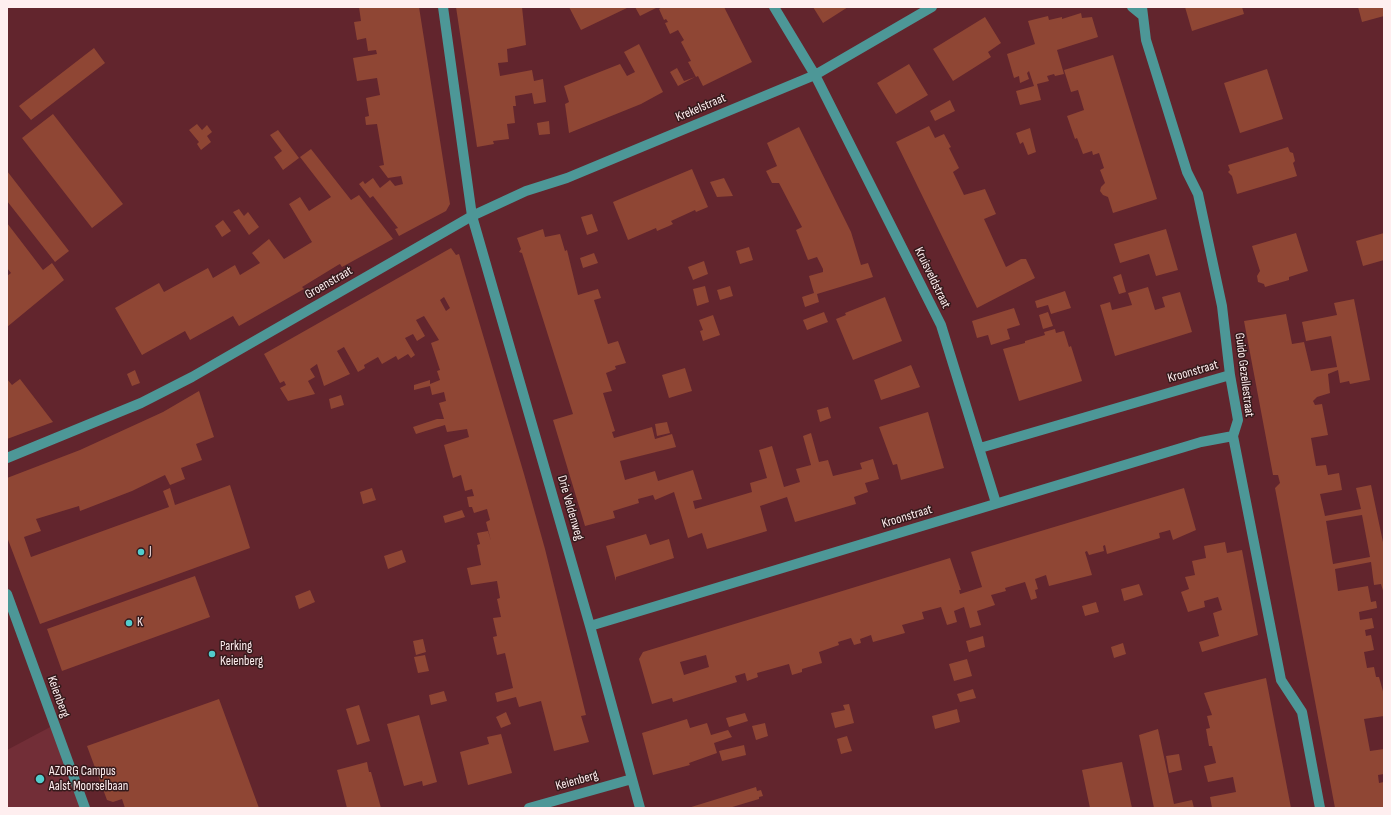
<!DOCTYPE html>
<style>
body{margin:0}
#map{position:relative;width:1391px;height:815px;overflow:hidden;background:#62252d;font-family:"Sofia Sans Condensed",sans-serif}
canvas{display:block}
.frame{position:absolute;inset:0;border:8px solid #feeeef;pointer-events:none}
</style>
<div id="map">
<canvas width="1391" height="815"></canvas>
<div class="frame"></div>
</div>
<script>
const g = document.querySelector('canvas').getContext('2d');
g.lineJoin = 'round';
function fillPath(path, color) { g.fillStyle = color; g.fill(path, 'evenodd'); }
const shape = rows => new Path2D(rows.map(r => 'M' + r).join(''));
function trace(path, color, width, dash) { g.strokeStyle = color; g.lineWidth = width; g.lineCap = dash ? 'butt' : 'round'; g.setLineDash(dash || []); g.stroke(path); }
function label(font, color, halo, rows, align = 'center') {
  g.font = font + ' "Sofia Sans Condensed",sans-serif'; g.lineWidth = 3; g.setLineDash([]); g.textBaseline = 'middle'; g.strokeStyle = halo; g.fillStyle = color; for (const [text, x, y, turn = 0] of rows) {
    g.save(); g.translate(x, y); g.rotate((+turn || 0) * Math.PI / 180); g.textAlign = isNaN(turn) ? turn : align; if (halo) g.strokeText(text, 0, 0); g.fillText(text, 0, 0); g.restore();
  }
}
fillPath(shape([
 [54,725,85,808,7,808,7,750]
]), '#722e37');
fillPath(shape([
 [359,7,419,7,450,204,446,211,399,236,395,229,398,228,373,196,370,198,359,184,363,181,365,184,373,178,380,188,390,180,395,186,403,184,401,176,388,178,379,166,384,165,377,124,366,125,365,117,369,116,366,98,380,95,377,78,357,81,353,58,377,54,376,50,368,51,366,38,357,40,354,22,361,21],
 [456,7,522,7,526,45,507,49,508,62,498,63,500,76,532,70,534,81,543,79,546,102,534,104,532,93,515,96,516,106,513,106,515,123,507,124,509,139,493,141,494,144,477,147],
 [569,7,629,7,581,30],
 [635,7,658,7,640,16],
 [662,7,724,7,752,62,703,86,698,76,696,77,688,62,691,61,681,42,684,40,678,30,670,34,665,23,668,22,666,19,664,20,659,9],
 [813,7,848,7,823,23],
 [1185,7,1242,7,1244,14,1192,31],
 [1358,7,1384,7,1384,16,1362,22],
 [1081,13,1082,18,1092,17,1098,37,1057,50,1064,74,1055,76,1054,74,1047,76,1049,81,1037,84,1041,100,1020,105,1016,91,1034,86,1029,71,1027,73,1029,79,1020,83,1019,76,1014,78,1007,54,1035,44,1028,21,1048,16,1049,20,1062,17,1062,19],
 [985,17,1001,43,988,52,991,57,953,81,933,49],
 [639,44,663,92,641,104,569,133,565,104,569,102,564,86,620,64,627,76,635,72,624,52],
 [94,48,105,63,31,120,19,106],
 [1113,55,1157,199,1113,213,1108,197,1103,195,1100,191,1101,187,1105,183,1100,170,1104,168,1099,153,1093,155,1092,151,1083,154,1077,138,1075,139,1067,116,1084,110,1078,90,1071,92,1064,70],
 [909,64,928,95,896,114,877,83],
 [677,68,684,81,695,77,678,86,670,72],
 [1267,69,1283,119,1240,133,1224,83],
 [950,100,955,111,935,121,930,111],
 [53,114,123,204,92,228,22,138],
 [549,121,550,134,539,135,537,123],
 [197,124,202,130,207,125,212,132,207,136,211,142,201,150,197,144,199,142,189,130],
 [929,126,935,138,944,134,951,147,949,148,959,168,953,172,964,195,985,189,996,214,984,219,1006,267,1021,259,1026,259,1035,278,977,308,896,142],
 [799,127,851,232,861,265,868,263,873,277,817,294,819,302,805,307,802,297,814,293,809,276,823,272,823,269,817,257,808,260,796,230,802,227,779,183,772,183,766,171,777,166,767,143],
 [1030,128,1036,152,1028,155,1023,142,1020,144,1016,133],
 [278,130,299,158,283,170,274,157,282,151,270,135],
 [1288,147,1290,152,1293,153,1295,161,1293,163,1297,176,1237,194,1232,176,1228,172,1230,170,1228,165],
 [311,149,351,200,359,195,393,239,342,267,340,264,338,265,302,287,304,289,239,326,233,316,190,340,185,331,142,355,115,308,159,283,164,292,208,268,213,278,235,265,240,275,260,263,252,253,269,239,284,259,312,242,289,204,300,197,309,211,331,197,300,157],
 [692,169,708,207,696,212,695,210,671,221,673,224,669,226,657,231,656,228,628,240,613,202],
 [7,171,69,251,55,262,7,201],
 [724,178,733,196,717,197,710,182],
 [239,209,244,216,248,212,259,227,249,235,233,212],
 [592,214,598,231,587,235,581,217],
 [223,220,231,231,222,237,215,226],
 [7,223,43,270,52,263,64,280,7,327,7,276,11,273,7,268],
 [543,229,545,237,560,234,565,251,567,250,578,295,598,289,601,298,594,300,608,344,618,341,626,363,615,366,616,369,606,373,612,391,603,393,615,431,612,432,614,438,652,427,655,439,672,434,676,447,620,461,625,480,655,471,658,481,693,470,702,499,693,501,695,509,752,492,750,483,767,478,759,450,772,446,784,487,800,482,796,469,811,465,803,436,811,433,819,462,828,460,833,476,862,469,860,463,873,459,879,479,865,483,868,492,854,497,856,504,795,522,787,497,760,506,767,531,707,549,702,533,688,538,674,492,655,500,653,495,638,499,639,503,613,511,615,518,585,526,553,420,573,414,522,253,519,252,521,249,517,238],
 [1166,229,1178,270,1156,276,1149,254,1120,263,1114,244],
 [1296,233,1308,271,1289,277,1289,280,1265,287,1264,284,1258,282,1257,276,1260,271,1252,246],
 [1384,233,1384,260,1363,266,1356,241],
 [749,247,753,260,740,264,736,251],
 [451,248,456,255,459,254,524,474,545,549,586,715,581,716,589,742,554,751,541,701,519,707,516,697,497,702,495,693,513,688,505,653,497,655,493,637,497,636,493,618,501,617,497,599,500,598,497,581,471,585,467,568,481,565,477,545,480,544,477,533,488,531,491,541,486,522,490,520,487,509,474,513,472,507,469,507,467,497,474,496,472,489,465,491,461,475,453,478,444,445,469,437,467,429,447,432,445,425,416,434,413,427,437,419,444,419,439,403,446,401,444,392,432,395,430,386,414,390,414,385,430,380,430,384,440,380,437,371,440,370,431,343,439,340,424,316,416,320,425,336,417,341,413,334,405,338,415,355,411,358,408,354,398,360,396,356,382,364,378,357,364,365,365,368,358,372,344,347,337,351,350,374,324,386,317,364,310,369,315,377,308,381,315,394,288,401,280,388,286,385,284,381,280,383,264,354],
 [444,297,450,308,446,311,440,300],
 [594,253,598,263,583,268,580,258],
 [704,261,708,274,693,280,688,267],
 [1121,274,1126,292,1119,294,1113,277],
 [705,286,709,302,697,306,693,289],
 [730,286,733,296,720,300,717,290],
 [1148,287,1155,310,1165,307,1162,297,1180,292,1192,332,1115,356,1100,305,1110,302,1112,310,1132,305,1128,293],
 [1065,291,1071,308,1051,314,1048,305,1037,308,1035,301],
 [885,297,902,341,853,360,836,319,846,315,845,313],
 [1354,299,1370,380,1350,384,1349,381,1340,383,1338,370,1328,374,1330,393,1317,397,1313,401,1315,405,1322,404,1328,435,1311,438,1316,466,1326,465,1328,475,1339,473,1342,490,1320,494,1325,516,1361,509,1356,488,1371,485,1384,547,1384,594,1381,584,1374,585,1371,562,1335,569,1338,591,1368,586,1371,602,1376,601,1377,608,1359,612,1360,620,1372,618,1374,628,1365,630,1366,636,1371,635,1374,650,1364,652,1367,668,1374,667,1376,677,1379,677,1384,695,1384,716,1364,719,1370,751,1384,749,1384,774,1378,775,1379,783,1384,782,1384,808,1335,808,1275,488,1280,483,1278,475,1273,475,1244,321,1286,314,1292,344,1304,342,1311,371,1337,367,1331,336,1306,341,1302,322,1337,315,1334,303],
 [1362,515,1370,557,1333,564,1326,521],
 [1014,308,1020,325,1007,329,1010,339,991,345,988,335,977,338,972,321],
 [824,312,828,322,807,330,803,320],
 [1048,312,1053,326,1043,329,1039,315],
 [713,315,720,335,703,341,700,331,703,330,699,320],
 [1055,329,1056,333,1064,331,1069,347,1071,346,1082,381,1019,401,1003,349,1025,343,1025,341,1045,335,1044,332],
 [911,365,920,387,881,400,874,380],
 [685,368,692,391,669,398,662,375],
 [135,370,140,383,132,386,127,374],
 [7,379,12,385,20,379,53,422,7,439],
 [199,391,214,437,196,444,202,460,181,468,185,479,170,485,165,475,132,491,80,511,79,506,36,519,41,531,24,537,31,557,169,507,163,491,170,488,175,505,230,485,250,548,40,624,7,537,7,478,80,450,163,412],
 [341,395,344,405,331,409,329,399],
 [828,407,831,418,820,422,817,410],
 [928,412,944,468,901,480,897,464,893,465,879,427],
 [667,422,670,433,657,436,655,424],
 [372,488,376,500,363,504,360,492],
 [1184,488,1196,530,1173,540,1170,530,1159,533,1160,538,1107,554,1105,545,1103,546,1104,551,1089,555,1087,551,1085,552,1092,575,1049,586,1046,575,1035,579,1038,589,1035,590,1037,598,1031,600,1025,582,1005,588,1006,591,991,595,995,605,977,611,981,625,970,628,964,607,954,611,957,622,947,625,941,607,922,612,924,619,902,625,905,633,873,642,871,635,860,639,861,643,854,645,851,638,838,642,839,645,819,652,822,663,802,669,802,672,792,675,789,664,757,673,758,677,747,681,745,673,735,676,737,682,673,702,672,698,652,704,639,659,643,652,950,558,961,590,959,590,960,594,982,587,971,552],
 [706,655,709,667,684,675,680,662],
 [462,510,465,517,445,523,443,516],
 [646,534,650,545,669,539,674,558,616,577,616,581,606,546],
 [1225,542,1227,553,1242,550,1258,635,1202,652,1199,642,1219,636,1213,613,1222,610,1218,597,1204,601,1205,607,1188,612,1181,592,1189,589,1185,577,1195,575,1192,561,1206,558,1204,546],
 [402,550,406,562,388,569,384,556],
 [195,576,210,617,62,671,47,629],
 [1139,584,1143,595,1124,601,1121,589],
 [310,590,315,602,299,609,295,596],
 [1096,602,1099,612,1085,616,1082,606],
 [983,636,985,647,969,652,966,641],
 [423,639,426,652,416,655,413,641],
 [1123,643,1126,654,1114,658,1111,647],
 [425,655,429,671,418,673,414,657],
 [967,659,972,676,954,681,949,664],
 [1266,678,1291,808,1212,808,1210,797,1236,792,1233,777,1208,782,1204,766,1216,763,1212,746,1209,746,1206,729,1210,728,1207,716,1212,715,1204,693],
 [973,689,976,698,960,702,957,694],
 [444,691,447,701,431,705,429,695],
 [219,699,259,808,125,808,122,799,113,802,107,800,87,746],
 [849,704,854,723,835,728,831,713,845,710,843,705],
 [359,705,370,741,357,745,346,709],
 [957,709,960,722,935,729,932,716],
 [506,712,511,724,501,728,496,717],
 [745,713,748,721,729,727,726,718],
 [419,715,437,782,423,786,422,781,404,786,387,724],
 [687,719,690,728,707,723,711,735,728,730,732,737,714,743,717,753,689,763,690,765,653,775,642,733],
 [765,723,768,736,756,740,752,726],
 [1158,729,1174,804,1192,800,1194,808,1154,808,1139,735],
 [501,734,512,773,468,785,460,752,489,744,487,737],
 [847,736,852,751,841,754,837,739],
 [744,745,746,755,722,761,719,751],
 [1179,754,1182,770,1169,773,1166,756],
 [367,762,369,772,371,772,381,808,347,808,337,770],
 [1122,762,1132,808,1090,808,1082,770],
 [756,787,757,791,761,790,763,796,759,797,759,799,729,808,688,808]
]), '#8f4634');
trace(shape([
 [774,7,815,75,941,325,996,503],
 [1132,7,1143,16],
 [1142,7,1146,40,1187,172,1198,194,1222,306,1230,375,1238,420,1233,436,1281,680,1302,712,1320,808],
 [980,448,1230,375],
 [7,458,141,403,192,377,472,216,443,7],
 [7,594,85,808],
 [590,626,1201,442,1233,436],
 [529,808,632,779],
 [640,808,590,626,472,216,526,191,567,178,815,75,932,7]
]), '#4d9797', 10);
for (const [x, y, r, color] of [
 [141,552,4,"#52cdcd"],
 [129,623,4,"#52cdcd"],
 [212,654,4,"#52cdcd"],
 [40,779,5,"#52cdcd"]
]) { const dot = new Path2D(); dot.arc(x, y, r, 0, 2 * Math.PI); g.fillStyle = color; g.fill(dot); trace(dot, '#351a1c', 1.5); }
label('13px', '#feeeef', '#351a1c', [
 ["Krekelstraat",701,108,-23],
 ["Kruisveldstraat",932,278,64],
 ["Groenstraat",329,283,-30],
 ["Kroonstraat",1193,372,-16],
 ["Guido Gezellestraat",1244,375,83],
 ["Drie Veldenweg",570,508,74],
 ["Kroonstraat",907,517,-17],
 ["Keienberg",58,697,70],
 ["Keienberg",577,781,-16]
]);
label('13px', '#feeeef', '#351a1c', [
 ["J",149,552],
 ["K",137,623],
 ["Parking",220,647],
 ["Keienberg",220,662],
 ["AZORG Campus",49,772],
 ["Aalst Moorselbaan",49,787]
], 'left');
</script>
